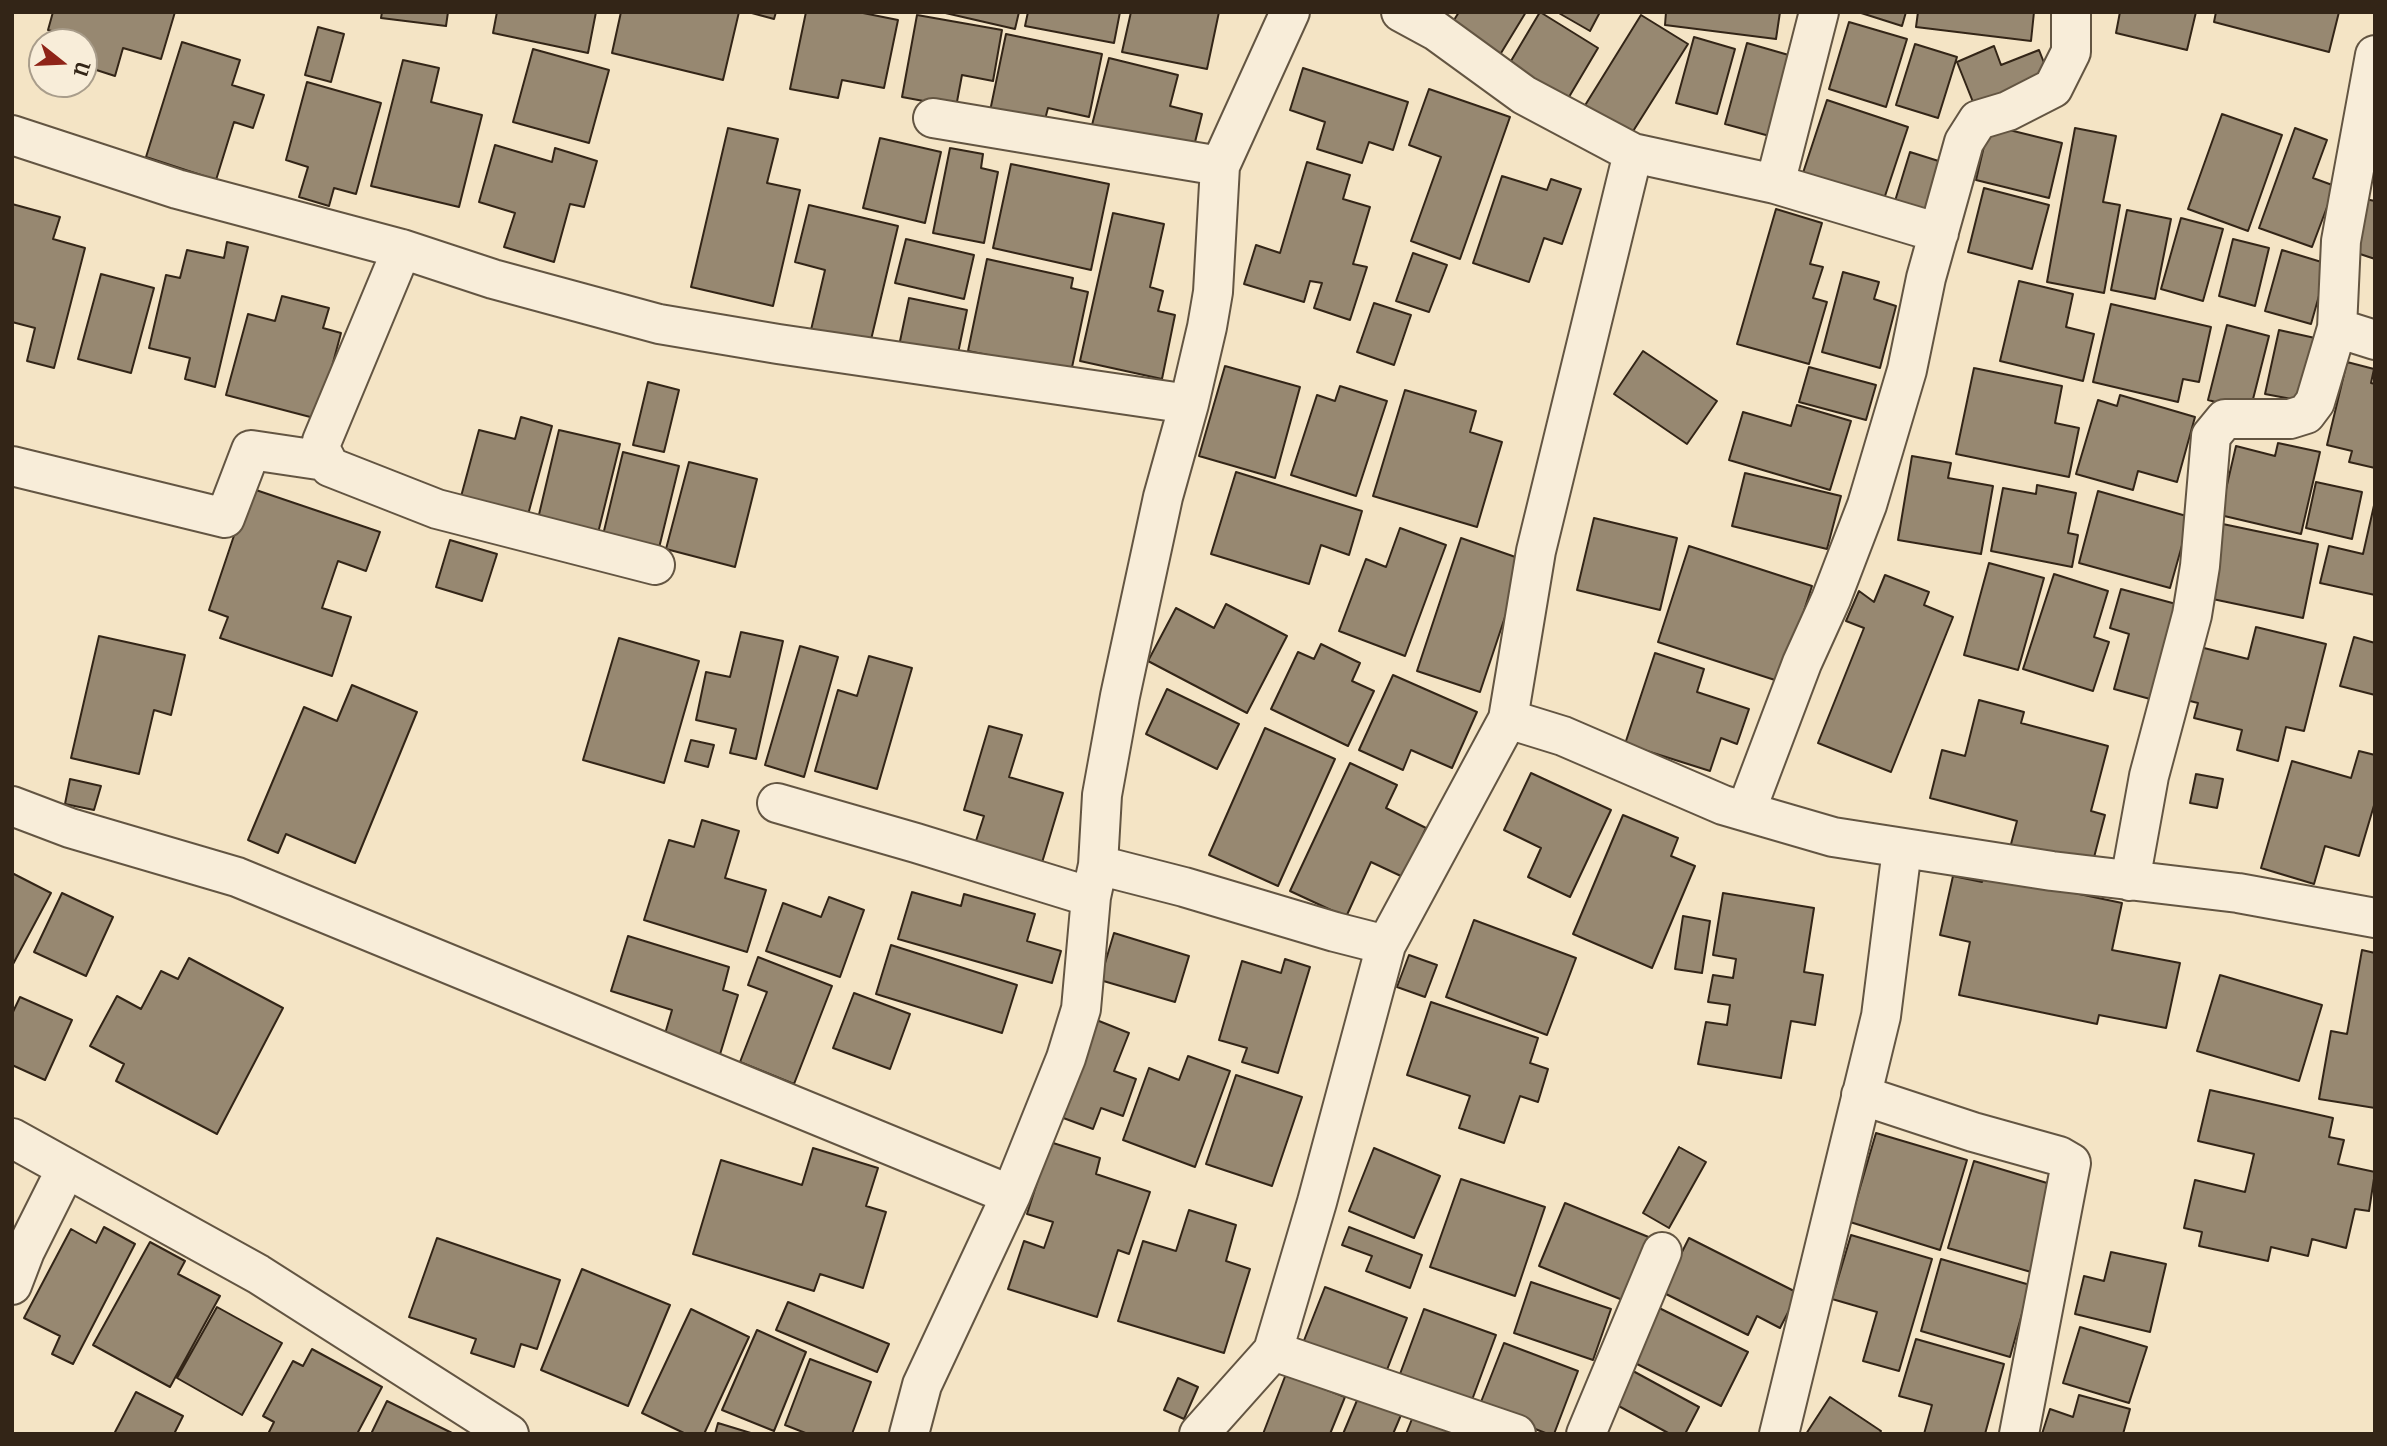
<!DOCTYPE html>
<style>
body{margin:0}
#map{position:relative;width:2387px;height:1446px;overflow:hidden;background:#f4e4c5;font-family:"IM FELL French Canon",serif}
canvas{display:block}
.frame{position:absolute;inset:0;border:14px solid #332517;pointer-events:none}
.north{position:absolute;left:28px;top:28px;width:70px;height:70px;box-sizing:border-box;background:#f8edd9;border:2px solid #a99d8b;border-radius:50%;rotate:108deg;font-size:19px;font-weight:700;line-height:28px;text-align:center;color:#332517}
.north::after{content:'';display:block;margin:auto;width:24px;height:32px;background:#8f2418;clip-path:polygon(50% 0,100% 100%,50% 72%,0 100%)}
</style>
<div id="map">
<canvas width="2387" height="1446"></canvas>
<div class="frame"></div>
<div class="north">U</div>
</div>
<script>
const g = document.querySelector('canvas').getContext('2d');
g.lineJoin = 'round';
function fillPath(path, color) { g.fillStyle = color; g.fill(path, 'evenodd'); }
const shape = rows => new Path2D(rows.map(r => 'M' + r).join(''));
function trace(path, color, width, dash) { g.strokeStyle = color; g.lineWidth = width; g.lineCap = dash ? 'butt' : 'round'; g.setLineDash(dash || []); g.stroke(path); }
const building = shape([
 [53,12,175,12,161,59,123,48,115,76,84,66,84,42,67,42,69,36,48,30,53,12],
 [382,12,448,12,446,26,381,18,382,12],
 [497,12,596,12,588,53,493,33,497,12],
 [621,12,739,12,723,80,612,53,621,12],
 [748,12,776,12,774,19,748,12],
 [806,12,858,12,898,20,884,88,842,80,838,98,790,89,806,12],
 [941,12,1019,12,1015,29,941,12],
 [1028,12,1120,12,1114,43,1025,26,1028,12],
 [1131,12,1219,12,1207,69,1122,52,1131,12],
 [1459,12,1526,12,1498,58,1449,28,1459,12],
 [1540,12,1598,48,1566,102,1508,66,1540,12],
 [1557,12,1600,12,1590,31,1557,12],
 [1666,12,1780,12,1776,39,1665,25,1666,12],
 [1858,12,1906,12,1902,26,1858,12],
 [1918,12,2034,12,2031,41,1916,27,1918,12],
 [2120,12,2196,12,2187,50,2116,33,2120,12],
 [2216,12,2339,12,2329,52,2214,22,2216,12],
 [917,15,1002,30,993,81,962,75,956,107,902,97,917,15],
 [1641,15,1688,44,1630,136,1584,107,1641,15],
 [1849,22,1907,39,1886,107,1829,89,1849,22],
 [318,27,344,34,331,82,305,75,318,27],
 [1006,34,1102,54,1089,117,1048,108,1043,127,989,116,1006,34],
 [1694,37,1735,49,1717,114,1676,103,1694,37],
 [182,42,240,60,232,85,264,95,253,128,234,122,216,180,146,157,182,42],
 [1747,43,1799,58,1777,138,1725,124,1747,43],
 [1915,44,1957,57,1938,118,1896,105,1915,44],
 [1994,46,2001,65,2039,50,2050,78,1975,107,1957,62,1994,46],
 [533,49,609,70,589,143,513,122,533,49],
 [1109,58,1178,75,1170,106,1202,114,1192,154,1091,129,1109,58],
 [403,60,439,68,431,102,482,115,459,207,371,186,403,60],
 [1303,68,1408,102,1393,150,1369,142,1362,163,1317,149,1325,122,1290,110,1303,68],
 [307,82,381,103,356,194,334,188,329,206,299,197,308,167,286,160,307,82],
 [1429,89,1510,117,1460,259,1411,241,1441,157,1409,145,1429,89],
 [1827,100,1908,127,1882,205,1801,179,1827,100],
 [2222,114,2282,135,2248,231,2188,209,2222,114],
 [1989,125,2062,143,2049,198,1976,180,1989,125],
 [728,128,778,139,767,183,800,190,773,306,691,287,728,128],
 [2075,128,2116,136,2103,202,2120,205,2104,293,2047,282,2075,128],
 [2295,128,2327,140,2313,178,2335,186,2312,247,2259,228,2295,128],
 [880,138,941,152,925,223,863,208,880,138],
 [495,145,552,162,555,148,597,161,584,207,570,204,554,262,504,247,515,213,479,202,495,145],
 [950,148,983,154,981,168,998,172,984,243,933,233,950,148],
 [1910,152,1948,164,1933,212,1895,201,1910,152],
 [1307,162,1350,175,1343,199,1370,207,1353,264,1367,267,1350,320,1314,308,1322,283,1310,281,1304,302,1244,284,1256,245,1280,253,1307,162],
 [1011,164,1109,184,1091,270,993,248,1011,164],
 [1502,176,1547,190,1551,179,1581,189,1562,244,1544,238,1529,282,1473,263,1502,176],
 [1984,188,2049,205,2032,269,1968,252,1984,188],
 [2365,199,2375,201,2375,259,2348,250,2365,199],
 [12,204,60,217,53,239,85,248,54,368,27,361,35,328,12,322,12,204],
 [809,205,898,226,870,344,811,330,825,270,795,262,809,205],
 [1776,209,1822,223,1810,264,1823,267,1813,298,1827,302,1809,364,1737,344,1776,209],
 [2127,210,2171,219,2155,299,2111,290,2127,210],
 [1113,213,1164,224,1150,287,1163,291,1158,311,1175,315,1162,379,1080,361,1113,213],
 [2181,218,2223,229,2203,301,2161,289,2181,218],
 [906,239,974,255,964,299,895,283,906,239],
 [2233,239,2269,248,2255,306,2219,296,2233,239],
 [227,242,248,247,215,387,185,379,190,358,149,348,166,275,180,278,187,250,224,258,227,242],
 [2282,250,2328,264,2311,324,2265,311,2282,250],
 [1413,253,1447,265,1429,312,1396,301,1413,253],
 [987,259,1073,278,1071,288,1088,292,1071,372,968,351,987,259],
 [1843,272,1879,282,1874,299,1896,306,1880,368,1822,352,1843,272],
 [101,274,154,288,131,373,78,359,101,274],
 [2019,281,2073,294,2066,327,2094,334,2083,381,2000,361,2019,281],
 [282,296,329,308,323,328,341,333,318,419,226,395,248,314,275,321,282,296],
 [909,298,967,310,957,358,899,346,909,298],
 [1374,303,1411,315,1394,365,1357,352,1374,303],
 [2111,304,2211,327,2199,382,2183,379,2178,402,2093,382,2111,304],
 [2227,325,2269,336,2250,411,2208,400,2227,325],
 [2279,330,2315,338,2302,401,2265,394,2279,330],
 [1643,351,1717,401,1687,444,1614,394,1643,351],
 [2347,362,2374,369,2371,383,2375,384,2375,468,2349,462,2352,451,2327,445,2347,362],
 [1225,366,1300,387,1275,478,1199,456,1225,366],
 [1809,367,1876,385,1866,420,1799,402,1809,367],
 [1974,368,2062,386,2055,423,2079,428,2069,477,1956,454,1974,368],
 [648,382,679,390,664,452,633,445,648,382],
 [1340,386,1387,401,1356,496,1291,475,1317,395,1335,401,1340,386],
 [1405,390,1476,411,1470,432,1502,442,1477,527,1373,496,1405,390],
 [2120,395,2195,417,2177,482,2138,471,2133,490,2076,474,2098,400,2117,406,2120,395],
 [1797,405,1851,421,1830,490,1729,460,1743,412,1791,426,1797,405],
 [521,417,552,426,526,522,459,504,479,430,515,439,521,417],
 [559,430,620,444,597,537,537,523,559,430],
 [2278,443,2320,452,2301,534,2220,515,2236,446,2275,456,2278,443],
 [623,452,679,466,659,548,603,535,623,452],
 [1912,456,1951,463,1948,478,1993,486,1981,554,1898,540,1912,456],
 [689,462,757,479,735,567,666,549,689,462],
 [1236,472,1362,511,1349,555,1321,545,1309,584,1211,554,1236,472],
 [1745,473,1841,496,1827,549,1732,526,1745,473],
 [2316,482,2362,492,2352,539,2306,528,2316,482],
 [2037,485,2076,493,2068,533,2078,535,2072,567,1991,551,2003,488,2036,494,2037,485],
 [250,488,380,532,366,571,338,561,322,608,351,617,332,676,220,638,228,617,209,610,250,488],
 [2098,491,2190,517,2170,588,2079,563,2098,491],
 [2375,501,2375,595,2320,583,2329,546,2363,554,2375,501],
 [1594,518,1677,538,1660,610,1577,590,1594,518],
 [2218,523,2318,544,2303,618,2203,597,2218,523],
 [1400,528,1446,545,1405,656,1339,631,1366,559,1386,567,1400,528],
 [1461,538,1524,560,1480,692,1417,671,1461,538],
 [450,540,497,554,482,601,436,587,450,540],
 [1689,546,1812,586,1781,682,1658,642,1689,546],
 [1989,563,2044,578,2018,670,1964,655,1989,563],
 [2054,574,2108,591,2094,637,2109,642,2093,691,2023,669,2054,574],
 [1885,575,1929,592,1924,605,1953,617,1891,772,1818,743,1864,628,1846,621,1859,591,1874,602,1885,575],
 [2121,589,2176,604,2150,699,2114,689,2129,634,2110,628,2121,589],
 [1226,604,1287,636,1247,713,1148,661,1176,608,1214,628,1226,604],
 [2256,627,2326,644,2304,731,2286,727,2278,761,2237,750,2242,730,2194,718,2198,703,2182,699,2196,646,2248,659,2256,627],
 [741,632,783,641,756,759,730,753,736,729,696,720,706,672,730,677,741,632],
 [99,636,185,655,171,715,154,710,139,774,71,758,99,636],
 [2354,637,2375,643,2375,695,2340,686,2354,637],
 [619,638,699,661,664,783,583,760,619,638],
 [1321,644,1360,663,1352,681,1374,691,1348,746,1271,709,1298,652,1314,659,1321,644],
 [800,646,838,657,804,777,765,765,800,646],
 [1655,653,1704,669,1697,692,1749,709,1737,744,1721,738,1710,771,1625,744,1655,653],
 [869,656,912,668,877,789,815,771,838,690,857,696,869,656],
 [1393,675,1477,712,1452,768,1411,750,1403,770,1359,750,1393,675],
 [352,685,417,712,355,863,286,834,278,853,248,840,304,707,337,721,352,685],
 [1167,689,1239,724,1217,769,1146,734,1167,689],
 [1979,700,2024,712,2021,723,2108,746,2091,811,2105,815,2091,869,2010,848,2017,821,1930,798,1942,750,1965,756,1979,700],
 [989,726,1022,735,1009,777,1063,793,1041,866,974,847,984,816,964,810,989,726],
 [1265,728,1335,759,1278,886,1209,855,1265,728],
 [691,740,714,745,708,767,685,761,691,740],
 [2359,751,2375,755,2375,802,2359,856,2325,846,2314,884,2261,868,2292,761,2351,778,2359,751],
 [1350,763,1397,785,1386,808,1426,828,1403,877,1371,862,1346,917,1290,891,1350,763],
 [1531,773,1611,810,1570,897,1528,877,1541,848,1504,830,1531,773],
 [2196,774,2223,779,2217,808,2190,803,2196,774],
 [70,779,101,786,94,810,65,804,70,779],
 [1623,815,1678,838,1671,856,1695,866,1652,968,1573,934,1623,815],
 [702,820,739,831,725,878,766,890,747,952,644,920,669,840,694,847,702,820],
 [12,873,51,893,12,966,12,873],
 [1984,874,2122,903,2112,950,2180,963,2166,1028,2099,1015,2097,1024,1959,995,1970,942,1940,935,1953,876,1982,882,1984,874],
 [912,892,961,906,964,894,1035,914,1027,941,1061,951,1052,983,898,939,912,892],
 [62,893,113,917,86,976,34,952,62,893],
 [1723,893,1814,908,1804,972,1823,975,1815,1025,1791,1021,1781,1078,1698,1064,1706,1022,1727,1025,1730,1005,1708,1002,1713,975,1733,978,1736,959,1713,955,1723,893],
 [829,897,864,910,840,977,766,951,783,903,821,917,829,897],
 [1683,916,1710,921,1702,973,1675,969,1683,916],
 [1474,920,1576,958,1547,1035,1446,997,1474,920],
 [1114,933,1189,956,1175,1002,1100,980,1114,933],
 [628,936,729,967,723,990,738,995,718,1061,662,1044,672,1010,611,991,628,936],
 [891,945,1017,985,1002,1033,876,994,891,945],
 [2362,950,2375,953,2375,1108,2319,1099,2331,1031,2347,1034,2362,950],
 [1409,955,1437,965,1425,997,1397,987,1409,955],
 [758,957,832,986,794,1084,740,1062,767,992,748,985,758,957],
 [189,958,283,1008,217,1134,116,1081,124,1064,90,1046,117,996,141,1009,161,971,178,979,189,958],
 [1285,959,1310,967,1278,1073,1242,1062,1247,1048,1219,1040,1242,961,1281,973,1285,959],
 [2220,975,2322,1005,2299,1081,2197,1051,2220,975],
 [854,993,910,1014,890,1069,833,1048,854,993],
 [20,997,72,1020,45,1080,12,1065,12,1014,20,997],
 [1431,1002,1538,1038,1530,1063,1548,1069,1538,1102,1520,1096,1504,1143,1459,1128,1470,1096,1407,1075,1431,1002],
 [1094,1019,1129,1033,1114,1071,1136,1079,1123,1116,1101,1108,1093,1129,1058,1116,1094,1019],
 [1188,1056,1230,1071,1195,1167,1123,1140,1149,1068,1179,1080,1188,1056],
 [1236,1075,1302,1097,1272,1186,1206,1164,1236,1075],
 [2210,1090,2333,1118,2329,1137,2344,1140,2338,1164,2375,1172,2369,1211,2355,1209,2346,1248,2312,1239,2308,1256,2271,1247,2268,1261,2199,1246,2202,1232,2184,1228,2195,1180,2245,1192,2254,1154,2198,1141,2210,1090],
 [1876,1133,1967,1160,1940,1250,1850,1222,1876,1133],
 [1050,1142,1100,1158,1096,1174,1150,1192,1129,1254,1118,1250,1097,1317,1008,1289,1024,1241,1044,1248,1053,1222,1027,1214,1050,1142],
 [1679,1147,1706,1162,1669,1228,1643,1213,1679,1147],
 [813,1148,878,1168,866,1206,886,1212,863,1288,820,1274,814,1291,693,1254,721,1160,802,1185,813,1148],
 [1374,1148,1440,1176,1414,1238,1349,1211,1374,1148],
 [1974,1161,2057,1186,2031,1272,1948,1248,1974,1161],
 [1461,1179,1545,1207,1515,1296,1430,1267,1461,1179],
 [1565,1203,1651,1238,1625,1301,1539,1266,1565,1203],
 [1189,1210,1236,1225,1226,1261,1250,1269,1224,1353,1118,1321,1143,1241,1176,1251,1189,1210],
 [104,1227,135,1244,73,1364,52,1354,60,1336,24,1318,71,1229,96,1243,104,1227],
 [1349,1227,1422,1255,1410,1288,1366,1271,1372,1256,1342,1245,1349,1227],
 [1851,1235,1932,1259,1899,1371,1863,1361,1877,1312,1832,1299,1851,1235],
 [437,1238,560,1280,537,1349,521,1344,514,1367,471,1353,476,1339,409,1317,437,1238],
 [1689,1238,1798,1293,1780,1328,1757,1316,1748,1335,1662,1292,1689,1238],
 [150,1242,185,1261,178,1274,220,1296,170,1387,93,1345,150,1242],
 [2111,1252,2166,1264,2150,1332,2075,1314,2084,1276,2104,1281,2111,1252],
 [1941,1259,2030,1285,2010,1357,1921,1331,1941,1259],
 [582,1269,670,1305,628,1406,541,1370,582,1269],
 [1531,1282,1611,1309,1593,1360,1514,1333,1531,1282],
 [1325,1287,1407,1318,1385,1375,1303,1343,1325,1287],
 [788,1302,889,1344,877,1372,776,1330,788,1302],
 [1649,1303,1748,1352,1721,1406,1623,1357,1649,1303],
 [217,1307,282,1343,242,1415,177,1378,217,1307],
 [691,1309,749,1337,704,1434,686,1434,642,1413,691,1309],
 [1424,1309,1496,1335,1472,1400,1400,1374,1424,1309],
 [2080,1327,2147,1347,2129,1403,2063,1383,2080,1327],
 [757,1330,806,1352,774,1431,722,1410,757,1330],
 [1916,1339,2004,1364,1985,1434,1924,1434,1932,1405,1899,1396,1916,1339],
 [1504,1343,1578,1371,1554,1434,1548,1434,1479,1407,1504,1343],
 [312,1349,382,1387,357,1434,268,1434,274,1422,263,1416,293,1361,303,1366,312,1349],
 [810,1359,871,1382,852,1434,808,1434,785,1425,810,1359],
 [1633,1371,1699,1407,1685,1434,1670,1434,1615,1404,1633,1371],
 [1286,1374,1345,1397,1330,1434,1263,1434,1286,1374],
 [1178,1378,1198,1387,1184,1419,1164,1410,1178,1378],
 [136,1392,183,1416,174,1434,114,1434,136,1392],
 [2079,1395,2130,1409,2123,1434,2042,1434,2050,1409,2073,1417,2079,1395],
 [1830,1397,1881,1431,1879,1434,1806,1434,1830,1397],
 [1358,1398,1401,1415,1393,1434,1343,1434,1358,1398],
 [387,1401,454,1434,371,1434,387,1401],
 [1414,1414,1459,1434,1406,1434,1414,1414],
 [718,1423,754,1434,715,1434,718,1423]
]);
fillPath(building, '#978871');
trace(building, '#332517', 2);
const minor = shape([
 [1401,12,1436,31,1524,95,1633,153,1775,184,1939,233],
 [933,118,1220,166],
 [12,135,177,189,402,249,493,279,659,324,778,344,1189,404],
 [1775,184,1819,12],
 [402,249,322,441,321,450,330,467,437,509,655,565],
 [2337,328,2375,340],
 [12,466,225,518,251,450,325,461],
 [1508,719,1536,551,1633,153],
 [777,803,916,843,1091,897],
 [12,806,70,828,237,877,1011,1195],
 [1746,811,1802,663,1831,599,1867,505,1907,370,1926,278,1964,142,1978,120,2008,111,2053,88,2071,52,2071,12],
 [1098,865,1184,887,1335,932,1386,945],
 [2130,881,2149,776,2192,615,2200,566,2211,436,2225,419,2290,419,2306,414,2315,402,2337,328,2341,241,2375,55],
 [1861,1095,1973,1132,2059,1156,2071,1163,2019,1434],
 [12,1138,258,1274,509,1434],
 [12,1285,25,1251,66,1169],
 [1273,1351,1516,1434],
 [909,1434,922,1385,1011,1195,1066,1058,1081,1009,1091,897,1098,865,1102,795,1120,696,1163,497,1189,404,1207,327,1213,292,1220,166,1290,12],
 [1199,1434,1273,1351,1317,1202,1386,945,1508,719,1563,736,1723,805,1833,837,2052,871,2238,893,2375,918],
 [1586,1434,1662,1252],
 [1779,1434,1881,1016,1902,849]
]);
trace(minor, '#635542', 42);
trace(minor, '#f8edd9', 38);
</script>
